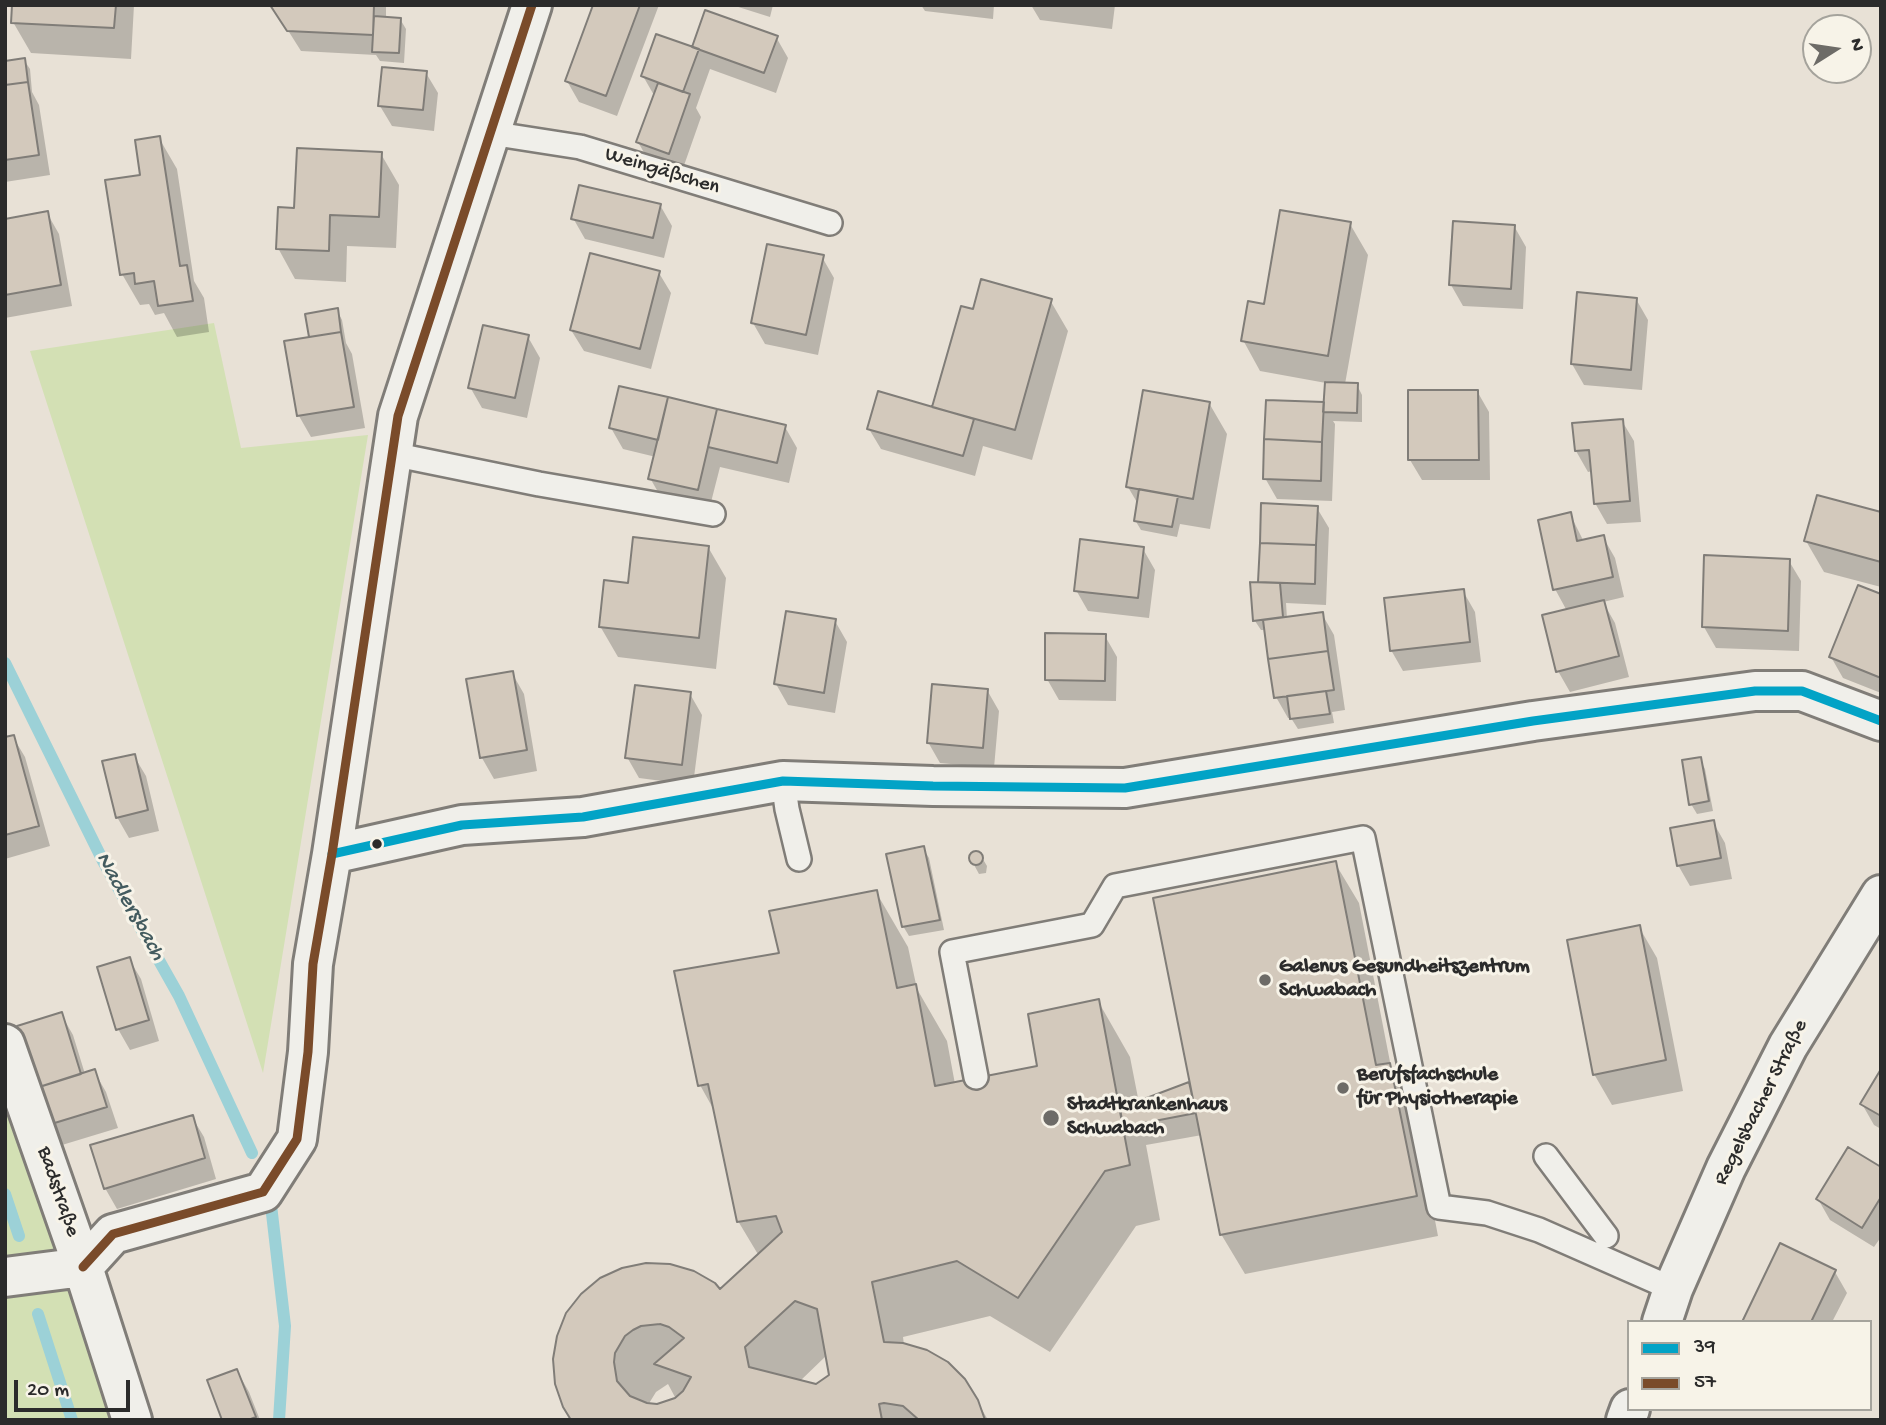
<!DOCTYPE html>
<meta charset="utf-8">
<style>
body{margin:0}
#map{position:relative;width:1886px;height:1425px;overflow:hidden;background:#e8e1d6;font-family:"Gochi Hand",sans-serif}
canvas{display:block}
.frame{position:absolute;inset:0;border:7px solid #2b2b2b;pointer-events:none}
.legend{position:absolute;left:1627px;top:1320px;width:245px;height:91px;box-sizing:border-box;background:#f7f3e8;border:2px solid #a5a39c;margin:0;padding:9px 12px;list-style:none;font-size:21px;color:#2b2b2b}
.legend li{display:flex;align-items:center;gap:14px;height:35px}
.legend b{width:35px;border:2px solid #a5a39c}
.north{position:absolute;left:1802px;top:14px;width:70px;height:70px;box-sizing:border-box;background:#f7f3e8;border:2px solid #a5a39c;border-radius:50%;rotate:78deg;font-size:19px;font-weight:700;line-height:28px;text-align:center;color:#2b2b2b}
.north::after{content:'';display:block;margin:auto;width:24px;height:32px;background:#6d6b67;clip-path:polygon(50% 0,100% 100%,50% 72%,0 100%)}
.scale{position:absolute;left:14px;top:1380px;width:116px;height:32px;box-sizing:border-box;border:4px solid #2b2b2b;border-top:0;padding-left:9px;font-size:21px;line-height:24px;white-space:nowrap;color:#2b2b2b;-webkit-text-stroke:5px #f7f3e8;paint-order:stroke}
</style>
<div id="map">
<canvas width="1886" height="1425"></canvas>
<div class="frame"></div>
<ul class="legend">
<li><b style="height:9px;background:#02a3c6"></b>39</li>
<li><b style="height:9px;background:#7a4b2a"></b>57</li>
</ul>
<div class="north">N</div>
<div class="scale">20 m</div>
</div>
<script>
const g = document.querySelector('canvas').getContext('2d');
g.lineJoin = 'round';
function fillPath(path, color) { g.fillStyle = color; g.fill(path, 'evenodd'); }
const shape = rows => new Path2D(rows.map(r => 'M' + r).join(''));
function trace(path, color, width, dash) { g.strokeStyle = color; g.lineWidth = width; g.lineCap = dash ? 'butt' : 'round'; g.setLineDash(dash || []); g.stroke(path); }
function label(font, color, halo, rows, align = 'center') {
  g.font = font + ' "Gochi Hand",sans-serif'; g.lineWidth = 6; g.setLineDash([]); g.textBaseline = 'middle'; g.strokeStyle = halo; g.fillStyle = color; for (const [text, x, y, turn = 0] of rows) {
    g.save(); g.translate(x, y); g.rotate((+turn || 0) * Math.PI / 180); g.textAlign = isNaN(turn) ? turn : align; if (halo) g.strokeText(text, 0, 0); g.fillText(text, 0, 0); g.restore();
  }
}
fillPath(shape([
 [214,323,241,448,368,435,263,1073,30,351],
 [5,1028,123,1420,5,1420]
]), '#d3e0b4');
fillPath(shape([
 [14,5,134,5,131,59,31,53,13,22],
 [272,5,386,5,386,19,400,19,406,29,404,63,380,61,376,55,301,51],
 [595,5,659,5,617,116,579,102,567,81],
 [732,5,773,5,770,17],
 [921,5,994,5,993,19,925,11],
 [1031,5,1115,5,1112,29,1040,20],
 [776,37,788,58,776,93,710,69,696,108,701,117,681,174,650,163,638,142,655,97,643,76,693,49],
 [24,60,30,69,32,92,39,105,50,175,5,182,5,87],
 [426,73,438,93,434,131,392,126,380,106],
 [159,138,177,169,194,281,204,298,209,332,177,337,164,313,155,315,149,304,140,305,122,274,142,176],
 [381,154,399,185,396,248,347,246,346,282,295,279,278,248,296,210],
 [660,205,672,226,664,258,585,239,573,218],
 [47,213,59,234,72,306,5,318,5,220],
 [1350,224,1368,255,1345,384,1357,385,1362,395,1362,422,1333,421,1335,424,1332,501,1277,499,1265,478,1325,404,1326,383,1260,371,1243,340,1266,306],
 [1514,226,1526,247,1523,309,1463,306,1451,285],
 [822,257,834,278,818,355,765,344,753,323],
 [659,273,671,293,651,369,584,351,571,330],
 [1636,299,1648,320,1642,390,1584,385,1572,364],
 [1050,300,1068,331,1032,460,983,446,975,476,881,449,869,429,933,409,974,311],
 [337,310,342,320,346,343,352,354,365,428,311,437,299,416,286,342,313,338,311,336],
 [528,337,540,358,527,418,482,408,470,387],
 [1477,391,1489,412,1490,480,1422,480,1410,460],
 [1209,403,1227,434,1210,529,1180,524,1177,537,1141,530,1135,520,1138,504,1128,487],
 [1622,421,1634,441,1641,522,1607,524,1595,503,1593,471,1588,472,1576,451],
 [785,427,797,448,789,483,720,467,709,510,662,499,650,478,656,457,623,449,611,428],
 [1317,508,1329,528,1326,605,1286,603,1287,619,1322,614,1334,635,1345,710,1332,712,1334,723,1298,729,1291,718,1288,718,1276,697,1266,630,1261,630,1255,621,1261,584,1260,582],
 [1570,514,1584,542,1603,537,1615,558,1624,597,1603,602,1615,623,1629,677,1570,692,1558,671,1567,611,1555,589],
 [1881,514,1881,587,1824,572,1806,541],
 [708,547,726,578,716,669,618,657,600,626,629,585],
 [1143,549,1155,570,1149,618,1088,611,1076,590],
 [1789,561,1801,581,1799,651,1716,648,1704,627],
 [1463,591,1475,612,1481,662,1403,671,1391,650],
 [1881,595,1881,693,1843,678,1831,657],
 [835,621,847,642,835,713,788,705,776,684],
 [1105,636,1117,657,1116,701,1059,700,1047,679],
 [512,673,524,694,537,771,494,779,482,758,468,681],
 [987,690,999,711,994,768,940,763,928,742],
 [690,694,702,715,693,785,639,778,627,757],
 [13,737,25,757,50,846,5,859,5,739],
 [134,756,146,776,159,831,129,838,117,817],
 [1700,759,1705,769,1713,811,1697,814,1691,804],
 [1713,822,1725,843,1732,879,1690,886,1678,865],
 [923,848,929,858,944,930,909,936,903,926],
 [976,853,981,856,987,866,986,873,979,874,973,863,971,859,973,854],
 [1335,863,1359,903,1391,1067,1413,1105,1438,1236,1245,1274,1221,1234,1202,1135,1146,1145,1160,1220,1136,1226,1050,1352,990,1316,903,1337,904,1345,977,1401,988,1420,572,1420,555,1359,720,1291,759,1256,738,1221,715,1112,700,1085,781,954,876,892,908,947,917,989,947,1041,955,1084,1039,1068,1098,1001,1130,1057,1139,1103,1188,1084,1193,1091],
 [827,1355,831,1376,816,1386,799,1382],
 [668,1384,676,1399,657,1405,648,1405,656,1392],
 [1639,927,1657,958,1683,1091,1612,1105,1594,1074],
 [129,959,141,979,159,1041,130,1050,118,1029,99,968],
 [61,1014,73,1035,85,1074,94,1071,106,1092,118,1128,62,1145,50,1124],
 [1881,1073,1881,1129,1874,1125,1862,1104],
 [192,1117,204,1137,216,1179,117,1209,105,1188],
 [1881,1169,1881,1237,1874,1247,1830,1220,1818,1199],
 [1835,1272,1847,1293,1832,1322,1744,1322],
 [237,1371,249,1392,260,1420,224,1420]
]), '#0003');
trace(shape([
 [5,663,103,861,179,996,252,1153],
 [5,1194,19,1236],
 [271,1205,285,1326,279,1420],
 [38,1314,72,1420]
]), '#9cd1d7', 12);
const building = shape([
 [12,5,116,5,114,28,11,23,12,5],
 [270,5,374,5,373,35,287,31,270,5],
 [593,5,640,5,606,96,565,81,593,5],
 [705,10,778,36,764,73,692,47,705,10],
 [374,16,401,18,399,53,372,52,374,16],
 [656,34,699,49,683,92,641,76,656,34],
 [25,58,28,82,5,85,5,61,25,58],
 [382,67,427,71,423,110,378,106,382,67],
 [28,82,39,155,5,160,5,85,28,82],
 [658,83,690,94,669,154,636,142,658,83],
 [160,136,180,266,187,265,193,301,158,306,154,281,135,284,134,273,120,275,105,180,140,175,135,140,160,136],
 [297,148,382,152,379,217,330,215,329,251,276,249,278,207,294,208,297,148],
 [579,185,661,204,653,238,571,219,579,185],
 [1280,210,1351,222,1328,356,1241,341,1248,301,1264,304,1280,210],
 [48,211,61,285,5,295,5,219,48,211],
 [1453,221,1515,225,1511,289,1449,285,1453,221],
 [767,244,824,255,806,335,751,323,767,244],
 [590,253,660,271,640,349,570,330,590,253],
 [981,279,1052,299,1015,430,932,407,961,306,973,309,981,279],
 [1577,292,1637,298,1631,370,1571,364,1577,292],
 [338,308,341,332,309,337,305,314,338,308],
 [483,325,529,335,515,398,468,388,483,325],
 [341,332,354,407,297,416,284,341,341,332],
 [1325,382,1358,383,1357,413,1323,412,1325,382],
 [619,386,668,397,658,440,609,428,619,386],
 [1143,390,1210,402,1193,499,1126,487,1143,390],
 [1408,390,1478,390,1479,460,1408,460,1408,390],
 [878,391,974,419,963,456,867,429,878,391],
 [668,397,717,409,698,490,648,479,668,397],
 [1266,400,1324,402,1322,442,1264,439,1266,400],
 [717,409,786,425,777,463,708,447,717,409],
 [1623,419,1630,501,1594,504,1589,450,1575,451,1572,423,1623,419],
 [1264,439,1322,442,1321,481,1263,479,1264,439],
 [1139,489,1178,496,1172,527,1134,521,1139,489],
 [1817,495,1881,512,1881,562,1804,541,1817,495],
 [1261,503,1318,506,1316,545,1260,543,1261,503],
 [1571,512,1577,541,1604,535,1613,577,1553,590,1538,520,1571,512],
 [633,537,709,546,699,638,599,627,604,580,628,583,633,537],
 [1080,539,1144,547,1138,598,1074,591,1080,539],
 [1260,543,1316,545,1315,584,1258,582,1260,543],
 [1704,555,1790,559,1788,631,1702,627,1704,555],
 [1250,582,1280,583,1283,617,1253,621,1250,582],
 [1858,585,1881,594,1881,678,1829,657,1858,585],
 [1464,589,1470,642,1390,651,1384,598,1464,589],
 [1604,600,1619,656,1556,672,1542,615,1604,600],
 [786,611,836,619,824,693,774,684,786,611],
 [1323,612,1328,651,1268,659,1263,620,1323,612],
 [1045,633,1106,634,1105,681,1045,680,1045,633],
 [1328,651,1334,690,1274,698,1268,659,1328,651],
 [513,671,527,750,480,758,466,679,513,671],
 [932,684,988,689,983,748,927,743,932,684],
 [635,685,691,692,682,765,625,758,635,685],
 [1326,691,1330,714,1290,719,1287,696,1326,691],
 [14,735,39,826,5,835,5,737,14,735],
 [135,754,148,810,116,818,102,761,135,754],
 [1701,757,1709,801,1689,805,1682,760,1701,757],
 [1714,820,1721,858,1677,866,1670,828,1714,820],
 [924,846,940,920,902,927,886,854,924,846],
 '969 858a7 7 0 1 1 14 0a7 7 0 1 1-14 0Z',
 [1336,861,1376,1065,1390,1063,1417,1196,1220,1235,1153,898,1336,861],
 [877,890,897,988,916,984,935,1086,1037,1066,1028,1014,1099,999,1130,1165,1105,1171,1018,1298,957,1261,872,1282,884,1342,903,1343,927,1350,948,1362,965,1379,978,1400,985,1420,919,1420,903,1406,884,1403,879,1404,882,1420,571,1420,563,1407,555,1384,553,1359,557,1336,566,1313,581,1294,600,1278,622,1268,646,1263,670,1264,694,1271,715,1283,720,1289,782,1232,776,1216,737,1222,708,1084,698,1086,674,971,779,953,769,911,877,890],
 [795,1301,817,1309,829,1375,816,1384,749,1367,745,1347,795,1301],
 [660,1324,669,1327,684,1338,654,1364,691,1377,683,1391,675,1398,657,1404,647,1403,630,1396,617,1381,614,1362,615,1353,625,1336,633,1330,641,1326,660,1324],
 [1640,925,1666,1060,1593,1075,1567,940,1640,925],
 [130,957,149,1020,116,1030,97,967,130,957],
 [62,1012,81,1074,36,1088,17,1026,62,1012],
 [95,1069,107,1107,48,1125,36,1088,95,1069],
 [1881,1069,1881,1116,1860,1104,1881,1069],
 [1189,1082,1196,1113,1123,1127,1120,1108,1189,1082],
 [193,1115,205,1158,104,1189,90,1145,193,1115],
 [1848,1147,1881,1167,1881,1197,1862,1228,1816,1199,1848,1147],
 [1780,1243,1836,1270,1811,1322,1742,1322,1780,1243],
 [237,1369,256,1417,248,1420,222,1420,207,1380,237,1369]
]);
fillPath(building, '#d3c9bc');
trace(building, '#807d78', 2);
const lane = shape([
 [490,133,580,147,830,223],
 [392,454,539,484,713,514],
 [783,781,787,809,799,859],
 [976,1077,952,952,1092,925,1115,886,1363,838,1439,1207,1487,1213,1539,1230,1673,1289],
 [1546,1156,1606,1236]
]);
const street = shape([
 [332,854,462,825,583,817,783,781,933,786,1125,788,1533,721,1755,691,1802,691,1881,721],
 [5,1044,83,1267,132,1420],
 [83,1267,113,1234,263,1192,297,1139,308,1052,313,964,332,854,398,416,532,5],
 [5,1277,83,1267]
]);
const secondary = shape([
 [1662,1322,1673,1289,1726,1168,1788,1046,1881,895],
 [1626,1420,1630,1409]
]);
trace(lane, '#807d78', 28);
trace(street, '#807d78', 44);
trace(secondary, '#807d78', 44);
trace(lane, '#f0efea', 23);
trace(street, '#f0efea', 38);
trace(secondary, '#f0efea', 38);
trace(shape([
 [332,854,462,825,583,817,783,781,933,786,1125,788,1533,721,1755,691,1802,691,1881,721]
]), '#02a3c6', 9);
trace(shape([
 [83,1267,113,1234,263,1192,297,1139,308,1052,313,964,332,854,398,416,532,5]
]), '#7a4b2a', 9);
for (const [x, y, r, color] of [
 [377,844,6,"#2b2b2b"],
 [1265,980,7,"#6d6b67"],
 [1343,1088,7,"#6d6b67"],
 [1051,1118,9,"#6d6b67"]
]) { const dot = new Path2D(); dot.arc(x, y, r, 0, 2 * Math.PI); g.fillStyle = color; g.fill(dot); trace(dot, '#f7f3e8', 2.5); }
label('21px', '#2b2b2b', '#f7f3e8', [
 ["Weingäßchen",662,172,17],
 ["Regelsbacher Straße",1762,1103,-63],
 ["Badstraße",57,1192,71]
]);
label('bold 21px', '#2b2b2b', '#f7f3e8', [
 ["Galenus Gesundheitszentrum",1279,968],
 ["Schwabach",1279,992],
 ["Berufsfachschule",1357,1076],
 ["für Physiotherapie",1357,1100],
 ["Stadtkrankenhaus",1067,1106],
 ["Schwabach",1067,1130]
], 'left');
label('italic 23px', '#435b5f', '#f7f3e8', [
 ["Nadlersbach",129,907,61]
]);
</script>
